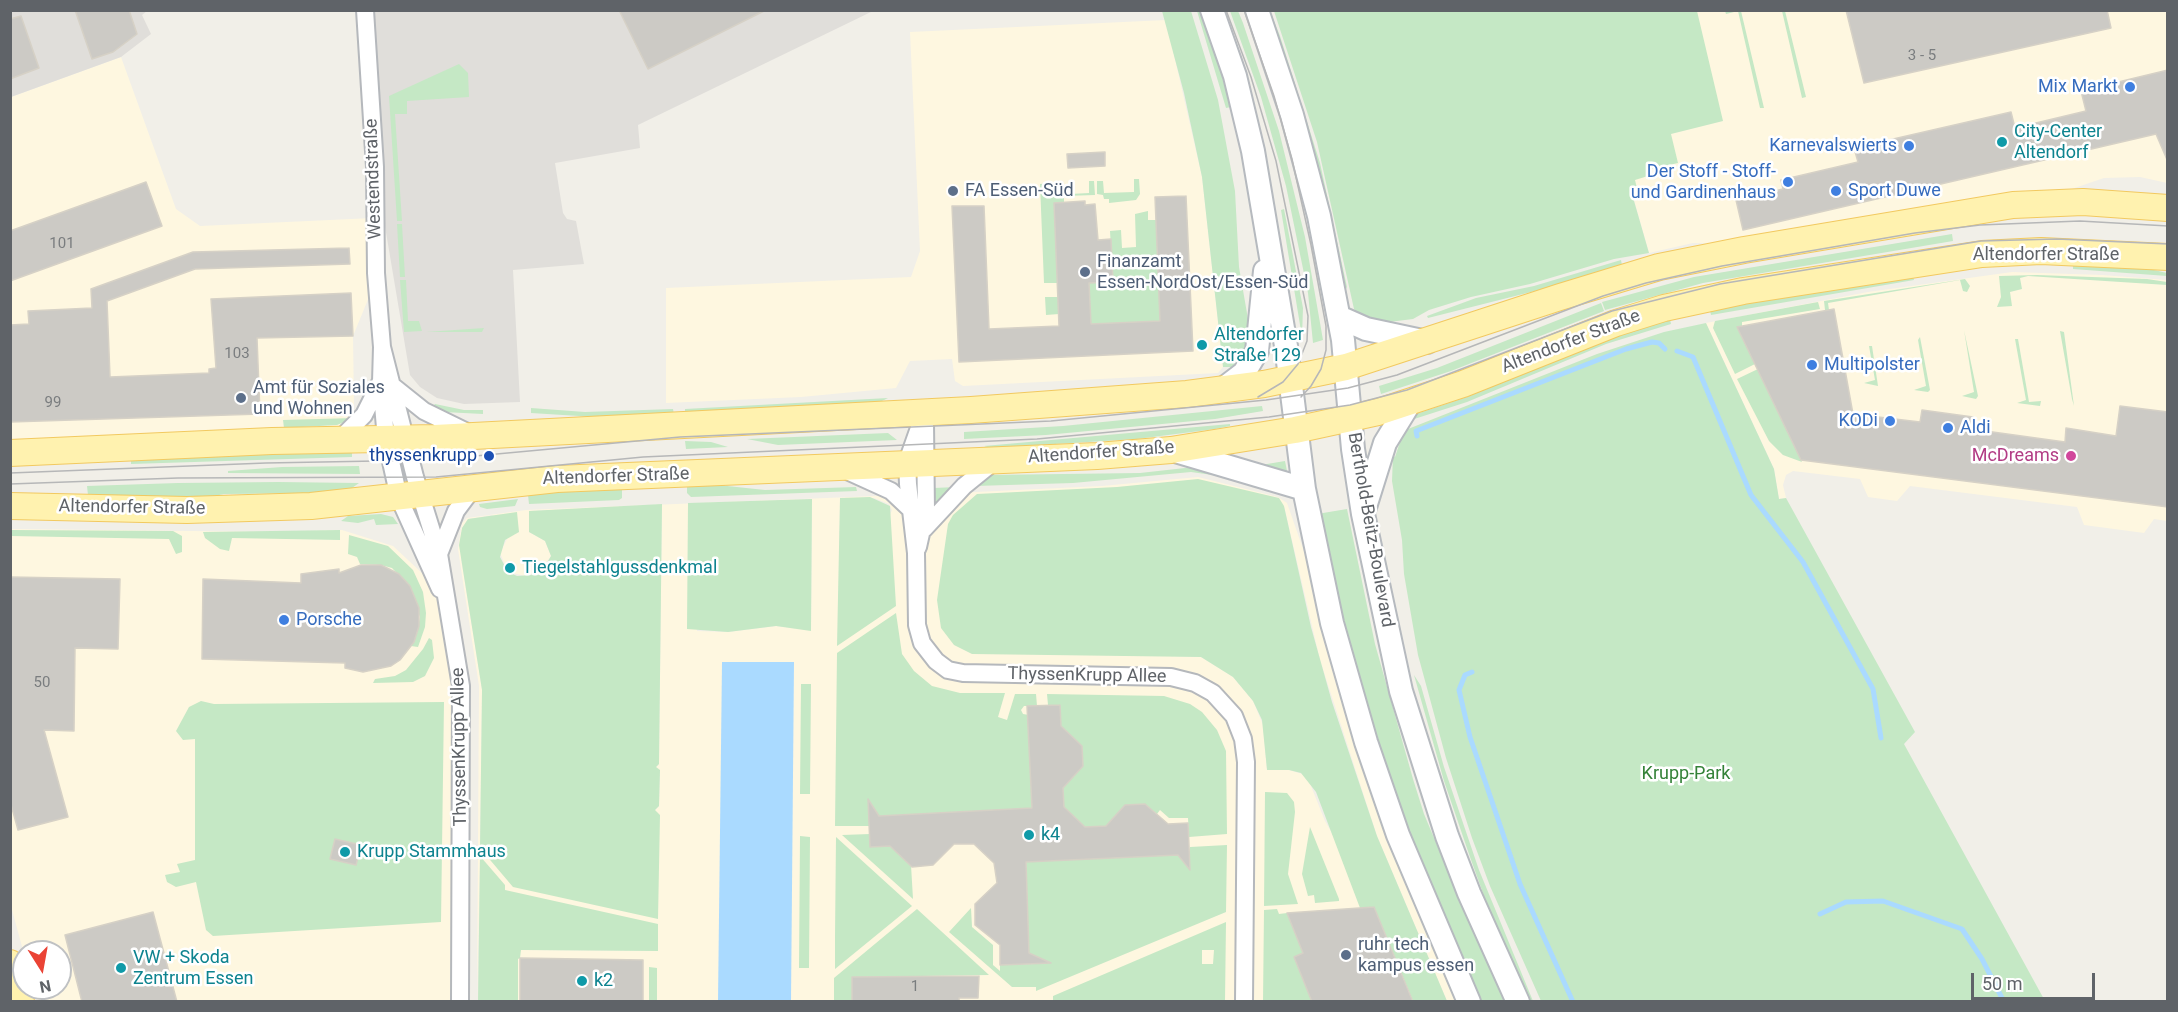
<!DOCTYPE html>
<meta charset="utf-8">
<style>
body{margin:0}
#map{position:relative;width:2178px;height:1012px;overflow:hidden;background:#f1efe8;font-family:Roboto,sans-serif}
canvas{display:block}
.frame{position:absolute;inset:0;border:12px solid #5f6368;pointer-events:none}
.north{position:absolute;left:12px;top:940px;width:60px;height:60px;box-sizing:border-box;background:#fff;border:2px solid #bfc1c3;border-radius:50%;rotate:169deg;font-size:16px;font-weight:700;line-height:24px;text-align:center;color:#5f6368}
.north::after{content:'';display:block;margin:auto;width:21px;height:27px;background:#ea4335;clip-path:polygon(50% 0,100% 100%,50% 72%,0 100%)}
.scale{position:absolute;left:1971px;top:973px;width:124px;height:27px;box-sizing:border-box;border:3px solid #5f6368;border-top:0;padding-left:8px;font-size:18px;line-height:21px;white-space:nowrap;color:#5f6368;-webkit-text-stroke:4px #fff;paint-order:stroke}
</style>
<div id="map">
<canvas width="2178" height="1012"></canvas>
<div class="frame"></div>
<div class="north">N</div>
<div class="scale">50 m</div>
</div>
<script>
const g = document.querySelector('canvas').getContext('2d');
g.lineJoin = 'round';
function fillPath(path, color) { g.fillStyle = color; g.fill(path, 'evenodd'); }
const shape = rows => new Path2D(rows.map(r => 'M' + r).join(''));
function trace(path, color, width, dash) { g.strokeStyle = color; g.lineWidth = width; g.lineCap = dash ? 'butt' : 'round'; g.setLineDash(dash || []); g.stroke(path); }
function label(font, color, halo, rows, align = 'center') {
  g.font = font + ' Roboto,sans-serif'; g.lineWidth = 5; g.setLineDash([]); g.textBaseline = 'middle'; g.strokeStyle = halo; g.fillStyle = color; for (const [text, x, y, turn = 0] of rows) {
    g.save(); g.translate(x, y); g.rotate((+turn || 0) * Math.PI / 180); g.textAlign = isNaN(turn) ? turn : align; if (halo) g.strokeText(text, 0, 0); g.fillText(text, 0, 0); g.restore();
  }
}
fillPath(shape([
 [1697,11,2167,11,2167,183,2140,177,2104,178,2051,196,1745,244,1693,243,1649,253,1632,193,1635,180,1647,171,1670,134],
 [1166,20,1202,177,1223,367,1218,373,963,386,955,381,952,359,910,361,896,388,801,397,666,403,666,288,911,277,920,251,910,32],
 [121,57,176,209,200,226,373,218,376,280,353,336,354,406,350,411,354,419,346,436,11,447,11,97],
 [2012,272,2102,275,2167,280,2167,521,2154,519,2144,533,2084,525,2077,507,1910,486,1897,501,1868,497,1860,479,1793,471,1786,475,1783,485,1786,498,1779,499,1774,469,1706,323,1868,292],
 [1198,477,1278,497,1287,503,1461,1001,1447,1001,1377,836,1320,660,1284,506,1171,656,1201,657,1233,677,1253,701,1263,725,1267,770,1289,770,1302,774,1309,781,1325,821,1374,907,1413,1001,518,1001,518,958,520,950,657,951,504,890,480,856,477,1001,479,686,458,549,462,523,467,518,526,510,976,492,1102,486],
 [840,498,874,498,889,504,892,510,838,645],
 [812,499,811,630,776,626,728,632,697,631,688,504],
 [662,505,659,764,656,767,660,771,659,806,655,810,480,848,482,690,461,559,462,528,468,519,492,515,519,532,508,537,500,553,508,572,525,576,539,572,551,556,545,541,529,532,529,511],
 [1190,859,1226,912,1036,987,1012,987,1000,965,1036,963],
 [10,529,281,532,342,530,393,546,439,589,453,645,458,1001,37,1001,34,988,60,988,60,952,24,954,11,906]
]), '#fef7e0');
fillPath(shape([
 [11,11,147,11,142,15,151,34,121,57,11,97],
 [364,11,873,11,638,125,640,148,555,163,563,213,567,219,576,221,584,264,513,270,520,402,464,404,437,398,420,387,410,375,373,155]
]), '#e0deda');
fillPath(shape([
 [1162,11,1191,11,1218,100,1235,191,1239,267,1248,319,1247,341,1242,356,1232,367,1223,367,1202,177,1184,93],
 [1197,11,1203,11,1231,107,1226,108],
 [1230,11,1238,11,1243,23,1279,131,1305,237,1323,340,1313,343,1308,293,1286,186,1261,97],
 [1265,11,1270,11,1280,36,1320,163,1347,287,1343,295],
 [1274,11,1697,11,1723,121,1671,134,1678,163,1647,170,1648,176,1635,180,1638,192,1632,194,1649,253,1614,259,1530,284,1471,297,1429,310,1413,319,1389,322,1370,320,1357,314,1354,309,1317,142],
 [1725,11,1741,11,1764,108,1760,108,1738,11,1726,14],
 [1782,11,1785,11,1806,97,1802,98],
 [459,64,468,73,469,97,407,101,407,114,395,114,402,221,397,221,389,96],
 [1134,179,1139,179,1140,194,1136,200,1109,203,1109,199,1104,199,1103,195,1097,194,1097,181,1103,181,1104,193,1134,192],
 [1089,181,1094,181,1095,195,1064,196,1064,202,1054,203,1058,283,1044,283,1040,184,1050,183,1051,195,1089,193],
 [1284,209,1303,308,1302,337,1281,210],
 [1148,211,1148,220,1156,220,1160,321,1091,324,1089,283,1113,282,1110,231,1121,230,1122,248,1136,247,1135,214],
 [397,224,402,224,405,277,400,277],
 [1952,234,1953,241,1703,283,1605,310,1602,302,1694,277],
 [1621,260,1622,265,1535,291,1428,318,1427,316,1476,298,1534,286],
 [2073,264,2141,267,2167,273,2167,276,2073,269],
 [1913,275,1914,280,1711,315,1710,310],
 [2037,275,2147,279,2167,282,2167,285,2028,276,2020,278,2022,289,2010,292,2012,306,1997,307,2001,297,1999,276],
 [1965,279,1970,286,1967,292,1963,291,1960,280,1828,303,1829,310,1825,310,1824,301],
 [400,280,406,280,408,321,419,321,422,331,404,332],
 [1045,297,1058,297,1059,314,1046,315],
 [1818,302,1820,309,1742,322,1742,326,1738,327,1755,364,1735,374,1713,328,1715,321],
 [1601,303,1604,311,1451,371,1381,394,1379,386,1437,368],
 [1670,319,1671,324,1606,344,1467,402,1408,421,1407,417,1467,397,1569,353,1616,335],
 [1706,323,1774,469,1779,499,1786,498,1915,732,1904,744,2045,1001,1541,1001,1490,886,1472,838,1446,758,1418,655,1404,574,1402,540,1392,481,1393,455,1395,457,1403,433,1408,429,1597,354,1664,332],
 [484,328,482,332,426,332],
 [1964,330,1978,396,1976,399,1962,396,1974,392],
 [2060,331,2064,332,2074,406,2072,399],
 [1920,337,1930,390,1928,392,1914,390,1926,386,1918,340],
 [2015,339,2018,339,2029,402,2041,401,2040,406,2017,403,2026,400],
 [1869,346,1872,346,1878,386,1864,383,1875,380],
 [1758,369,1802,462,1783,455,1769,441,1737,379],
 [888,398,880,402,685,413,685,409],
 [435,404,464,410,483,410,483,414,444,412,432,407],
 [1262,406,1263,411,1215,419,1046,435,964,439,964,432,1063,426],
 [531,408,585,412,673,409,674,414,595,417,531,413],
 [354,418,337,425,284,428,283,420],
 [1230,424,1230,426,1215,429,1137,439,990,448,984,446],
 [888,433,897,440,778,445,747,439],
 [685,441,711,442,728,447,686,449],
 [339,449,352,453,352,457,131,464,131,456],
 [1285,461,1288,476,1249,467],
 [359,466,360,474,228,473,228,471,282,467],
 [1194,467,1227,477,1191,472,1073,483,975,486,987,475,1140,473],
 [1198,479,1279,498,1284,506,1311,627,1332,702,1377,836,1447,1001,1413,1001,1374,907,1360,908,1316,792,1301,773,1289,770,1267,770,1262,720,1253,701,1233,677,1201,657,972,654,954,645,941,628,937,600,948,524,953,515,977,494,1117,487],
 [178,483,278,482,359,483,352,488,331,493,224,494,195,500,88,495,87,486],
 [718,485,765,490,856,487,857,491,691,497,687,493,687,486],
 [956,487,936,506,934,488],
 [622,488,622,498,619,500,529,504,528,495,534,493],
 [840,498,870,497,890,506,896,606,837,646],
 [518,499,515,506,487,509,480,507,479,504],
 [812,499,811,631,776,626,728,632,687,629,688,503],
 [662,504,659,764,656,767,660,770,659,806,655,810,660,815,658,919,513,887,480,848,482,690,459,545,462,528,468,519,517,512,519,532,505,540,500,557,508,572,517,576,531,575,544,568,551,556,545,541,529,532,529,511],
 [1347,509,1375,644,1413,779,1424,814,1468,919,1508,1001,1478,1001,1431,895,1389,781,1339,615,1317,514],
 [381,514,393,517,398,524,376,525,374,519,358,523,341,521,348,516],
 [11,530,173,531,182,536,182,552,176,554,169,539,11,536],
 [340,530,340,540,232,538,229,551,220,549,205,538,203,532],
 [349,535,388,546,413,570,423,592,426,613,425,627,418,647,411,646,417,633,420,617,410,587,392,568,381,565,360,564,357,557,348,554],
 [896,613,902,654,914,671,932,686,960,693,1005,693,998,717,1007,720,1015,694,1036,694,1037,706,1024,706,1021,710,1023,714,1029,715,1032,813,1023,809,876,817,876,811,873,809,869,826,835,826,837,653],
 [429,638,432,640,434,658,425,676,413,682,373,683,375,679,395,676,406,670,423,649],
 [1414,675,1421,686,1444,767,1479,870,1533,1001,1528,1001,1493,921,1470,857,1444,781],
 [801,684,811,684,810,794,800,794],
 [1047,694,1164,696,1190,704,1202,712,1217,730,1226,751,1227,834,1189,837,1188,818,1169,818,1160,810,1157,814,1145,804,1125,805,1106,826,1085,827,1064,808,1063,788,1083,766,1082,746,1061,726,1060,705,1048,705],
 [201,701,214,704,444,702,441,922,213,936,206,930,196,882,176,887,167,882,165,875,180,872,177,864,195,860,195,739,183,740,176,731,189,707],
 [1265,792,1287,793,1294,802,1295,812,1288,874,1298,904,1264,906],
 [1310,827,1339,899,1339,901,1315,903,1314,895,1308,896,1302,874],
 [870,834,871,847,890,846,911,865,913,899,842,835],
 [800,836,810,837,809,968,799,968],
 [836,837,912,906,835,969,835,937],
 [1227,845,1226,912,1036,991,1036,987,1012,987,949,932,971,908,972,927,993,945,993,965,1000,971,1000,965,1034,964,1029,955,1026,856,1036,861,1181,855,1189,860,1190,847],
 [480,856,505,885,505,890,658,924,658,951,521,950,520,958,518,959,518,1001,478,1002],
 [917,909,989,975,853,977,852,1001,834,1002,834,978],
 [1277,909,1279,914,1287,913,1303,953,1294,957,1312,1001,1263,1002,1264,910],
 [1226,922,1225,1001,1053,1001,1053,996],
 [1202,950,1214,950,1213,964,1202,964],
 [649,967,657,968,657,1001,649,1001]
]), '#c5e8c5');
fillPath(shape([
 [722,662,794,662,791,1001,718,1001]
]), '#aadaff');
trace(shape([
 [1677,351,1693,357,1751,495,1803,562,1873,689,1881,738],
 [1417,436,1416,431,1626,349,1652,342,1659,343,1665,349],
 [1472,672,1465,675,1459,690,1470,737,1520,884,1573,1002],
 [1820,914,1846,902,1883,901,1962,929,1982,959,2004,1002]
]), '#aadaff', 5);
const building = shape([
 [75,10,129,10,137,34,113,52,92,59,75,10],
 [619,10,766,10,648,69,619,10],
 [1846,10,2107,10,2111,28,1864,83,1846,10],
 [21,16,39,68,10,79,10,19,21,16],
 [2168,70,2168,162,2156,134,1743,230,1736,200,1783,189,1781,180,1858,162,1854,148,2011,112,2015,128,2086,111,2081,91,2168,70],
 [1105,152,1105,166,1068,168,1067,154,1105,152],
 [146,182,162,226,10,281,10,231,146,182],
 [1186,196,1193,351,959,362,952,206,984,206,989,329,1059,326,1054,203,1085,201,1085,205,1095,204,1098,240,1111,239,1113,282,1089,283,1091,324,1160,321,1155,197,1186,196],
 [349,248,350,264,195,269,107,301,110,377,209,373,209,369,216,368,211,299,351,293,353,336,257,338,260,414,10,422,10,325,29,324,28,311,92,308,91,289,193,252,349,248],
 [1834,309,1853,414,1920,422,1922,410,1973,417,1971,429,2065,442,2066,428,2116,436,2120,406,2168,412,2168,507,1801,460,1737,327,1834,309],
 [361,565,381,565,399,574,410,586,419,608,419,626,414,642,400,660,391,666,363,672,345,668,345,663,202,659,203,579,301,583,301,574,339,569,339,573,361,565],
 [10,577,120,579,118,649,75,648,74,731,44,730,68,817,18,830,10,801,10,577],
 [1060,705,1061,726,1082,746,1083,766,1063,788,1064,807,1085,827,1106,826,1125,805,1145,804,1168,824,1188,823,1190,870,1178,855,1026,862,1029,953,1051,963,1000,965,1000,945,975,925,975,904,997,883,994,863,974,844,954,844,933,865,912,867,890,846,870,847,868,799,879,816,1032,808,1027,706,1060,705],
 [335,839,361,845,356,865,330,859,335,839],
 [1374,907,1413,1002,1312,1002,1294,957,1303,953,1287,913,1374,907],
 [153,912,177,1002,82,1002,65,935,153,912],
 [520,958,643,960,643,1002,520,1002,520,958],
 [979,976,978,998,959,998,959,1002,852,1002,852,977,979,976]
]);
fillPath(building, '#cccac5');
trace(building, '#d6d1c6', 1.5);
const street = shape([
 [365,10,375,167,376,273,382,347,381,382,386,439,399,498,440,589],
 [382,347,415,477,439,554,461,686,460,1002],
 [394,387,424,411,471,434],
 [925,411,907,462,908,484,916,553,917,625,922,643,936,661,948,670,963,673,1171,677,1195,683,1213,693,1234,716,1243,739,1246,762,1244,1002],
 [341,438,364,415,380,383],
 [847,471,891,491,909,508],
 [924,529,964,486,996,460],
 [918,547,926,511,925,423],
 [439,554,456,511,474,487]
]);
const secondary = shape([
 [1212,10,1235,76,1253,151,1286,346,1304,489,1332,623,1366,742,1398,835,1469,1002],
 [1257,10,1292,115,1319,216,1343,340,1353,449,1363,514,1401,691,1447,836,1469,893,1518,1002],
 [1339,317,1366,329,1427,342],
 [1223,389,1244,373,1257,351,1265,271],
 [1172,450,1304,489],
 [1365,507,1385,443,1409,404]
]);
const primary = shape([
 [10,453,272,441,435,438,971,410,1187,394,1264,384,1346,367,1560,297,1659,267,1744,250,2013,205,2083,202,2168,208],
 [10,506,187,510,311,506,557,479,1097,456,1171,450,1295,430,1378,412,1463,384,1616,323,1664,308,1743,291,1982,254,2041,251,2168,257],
 [10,963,21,1002]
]);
trace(street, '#b5b8bc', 20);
trace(secondary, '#b6babf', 26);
trace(primary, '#f2c960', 28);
trace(street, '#fff', 16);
trace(secondary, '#fff', 22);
trace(primary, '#fff2af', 26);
trace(shape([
 [1226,10,1251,77,1276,161,1308,316,1307,341,1298,364,1283,382,1258,397],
 [1244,10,1274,96,1292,159,1311,245,1326,326,1326,350,1321,369,1311,386,1301,397],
 [10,473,266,463,432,460,680,437,1051,421,1266,400,1348,388,1397,375,1603,296,1646,283,1722,266,1915,233,1980,225,2080,221,2168,226],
 [10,484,178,478,436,477,643,457,1037,439,1269,417,1350,405,1407,390,1612,311,1720,284,1981,241,2057,239,2168,244]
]), '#b6b7b8', 1.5);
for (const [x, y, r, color] of [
 [2130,87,6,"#3f7fe0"],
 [2002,142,6,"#0f9aa8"],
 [1909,146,6,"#3f7fe0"],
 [1788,182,6,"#3f7fe0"],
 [953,191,6,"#5c6f8a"],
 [1836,191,6,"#3f7fe0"],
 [1085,272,6,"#5c6f8a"],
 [1202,345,6,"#0f9aa8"],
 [1812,365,6,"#3f7fe0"],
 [241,398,6,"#5c6f8a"],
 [1890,421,6,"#3f7fe0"],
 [1948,428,6,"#3f7fe0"],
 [489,456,6,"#1a4fb4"],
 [2071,456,6,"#d1479c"],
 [510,568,6,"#0f9aa8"],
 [284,620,6,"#3f7fe0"],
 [1029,835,6,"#0f9aa8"],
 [345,852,6,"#0f9aa8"],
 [1346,955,6,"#5c6f8a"],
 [121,968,6,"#0f9aa8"],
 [582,981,6,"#0f9aa8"]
]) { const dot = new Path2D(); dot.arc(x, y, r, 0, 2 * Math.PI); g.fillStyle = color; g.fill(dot); trace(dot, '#fff', 2); }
label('15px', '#7a7d7f', null, [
 ["3 - 5",1922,56],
 ["101",62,244],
 ["103",237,354],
 ["99",53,403],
 ["50",42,683],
 ["1",915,987]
]);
label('18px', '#366cbe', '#fff', [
 ["Mix Markt",2118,87],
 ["Karnevalswierts",1897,146],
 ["Der Stoff - Stoff-",1776,172],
 ["und Gardinenhaus",1776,193],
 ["Sport Duwe",1848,191,"left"],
 ["Multipolster",1824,365,"left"],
 ["KODi",1878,421],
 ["Aldi",1960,428,"left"],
 ["Porsche",296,620,"left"]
], 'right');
label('18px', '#0d838f', '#fff', [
 ["City-Center",2014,132],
 ["Altendorf",2014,153],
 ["Altendorfer",1214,335],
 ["Straße 129",1214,356],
 ["Tiegelstahlgussdenkmal",522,568],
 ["k4",1041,835],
 ["Krupp Stammhaus",357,852],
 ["VW + Skoda",133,958],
 ["Zentrum Essen",133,979],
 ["k2",594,981]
], 'left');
label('18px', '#5f6368', '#fff', [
 ["Westendstraße",374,179,-92],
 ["Altendorfer Straße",2046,255],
 ["Altendorfer Straße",1571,342,-21],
 ["Altendorfer Straße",1101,453,-4],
 ["Altendorfer Straße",616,477,-2],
 ["Altendorfer Straße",132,508,1],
 ["Berthold-Beitz-Boulevard",1370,530,80],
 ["ThyssenKrupp Allee",1087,676,1],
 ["ThyssenKrupp Allee",460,747,-91]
]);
label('18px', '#4e5e75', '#fff', [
 ["FA Essen-Süd",965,191],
 ["Finanzamt",1097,262],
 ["Essen-NordOst/Essen-Süd",1097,283],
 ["Amt für Soziales",253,388],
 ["und Wohnen",253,409],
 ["ruhr tech",1358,945],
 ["kampus essen",1358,966]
], 'left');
label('18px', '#164399', '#fff', [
 ["thyssenkrupp",477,456]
], 'right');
label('18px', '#b23c85', '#fff', [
 ["McDreams",2059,456]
], 'right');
label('18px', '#348238', '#fff', [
 ["Krupp-Park",1686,774]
]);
</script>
